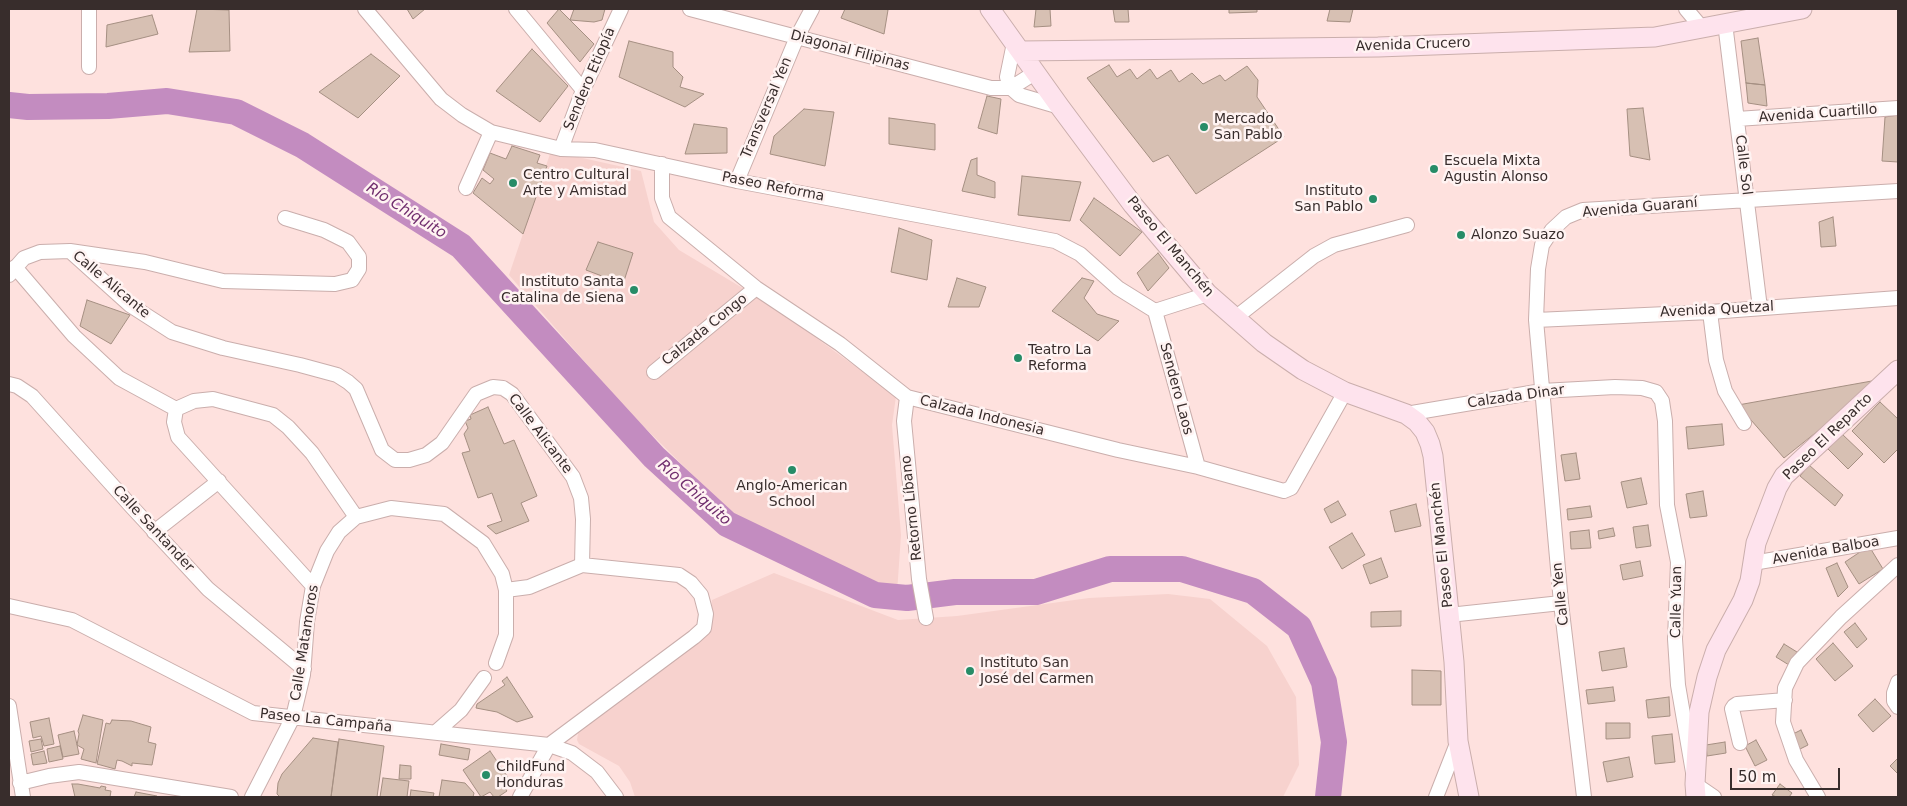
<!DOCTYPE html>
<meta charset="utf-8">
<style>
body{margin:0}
#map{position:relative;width:1907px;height:806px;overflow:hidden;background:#fee1de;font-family:"DejaVu Sans",sans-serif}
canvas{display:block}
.frame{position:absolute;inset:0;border:10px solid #382d2c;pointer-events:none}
.scale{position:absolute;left:1730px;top:768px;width:110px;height:22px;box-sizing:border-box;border:2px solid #382d2c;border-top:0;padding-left:6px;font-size:15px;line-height:18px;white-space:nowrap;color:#382d2c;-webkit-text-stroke:4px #fff3f2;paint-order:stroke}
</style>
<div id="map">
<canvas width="1907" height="806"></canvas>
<div class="frame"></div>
<div class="scale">50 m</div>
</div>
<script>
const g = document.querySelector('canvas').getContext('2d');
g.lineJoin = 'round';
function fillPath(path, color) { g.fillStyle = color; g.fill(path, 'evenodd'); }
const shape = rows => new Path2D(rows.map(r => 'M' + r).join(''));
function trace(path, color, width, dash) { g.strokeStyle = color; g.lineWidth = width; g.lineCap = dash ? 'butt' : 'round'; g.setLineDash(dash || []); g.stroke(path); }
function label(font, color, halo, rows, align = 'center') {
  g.font = font + ' "DejaVu Sans",sans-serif'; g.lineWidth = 5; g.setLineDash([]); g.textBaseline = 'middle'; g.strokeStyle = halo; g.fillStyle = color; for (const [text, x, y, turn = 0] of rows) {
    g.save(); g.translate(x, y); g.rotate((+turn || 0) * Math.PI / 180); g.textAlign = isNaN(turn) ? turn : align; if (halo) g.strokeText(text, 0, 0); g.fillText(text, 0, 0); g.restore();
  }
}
fillPath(shape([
 [551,151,641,171,654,222,679,250,771,305,896,396,892,425,901,535,897,593,734,516,627,410,509,275],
 [774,573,898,620,957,616,1089,598,1168,594,1210,599,1267,646,1296,697,1299,765,1283,797,635,797,630,782,619,766,579,744,577,740,578,733,707,635,712,600]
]), '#f7d2ce');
trace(shape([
 [9,105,28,107,108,106,167,101,236,112,302,145,461,246,654,457,727,524,875,595,907,598,955,592,1036,592,1110,569,1182,569,1253,591,1299,627,1324,682,1334,742,1328,797]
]), '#c38cc0', 26);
const building = shape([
 [197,9,229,10,230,51,189,52,197,9],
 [407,9,425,9,413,19,407,9],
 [559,9,594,44,580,62,547,23,559,9],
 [574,9,605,9,602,20,594,22,570,20,574,9],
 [845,9,885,9,888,10,884,34,841,18,845,9],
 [1036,9,1050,9,1051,26,1034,27,1036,9],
 [1113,9,1128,9,1129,22,1115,22,1113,9],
 [1229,9,1257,9,1257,12,1229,13,1229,9],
 [1330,9,1353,9,1350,22,1327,21,1330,9],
 [152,15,158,34,106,47,107,25,152,15],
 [1758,38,1765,85,1746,83,1741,41,1758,38],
 [629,41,673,52,673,67,683,77,680,87,704,94,685,107,619,77,629,41],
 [532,49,568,86,540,122,496,91,532,49],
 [371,54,400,76,358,118,319,92,371,54],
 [1109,65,1117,77,1130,69,1137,79,1150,69,1157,79,1171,70,1179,82,1192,73,1203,84,1220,75,1225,81,1247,66,1258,80,1257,97,1284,137,1196,194,1168,155,1153,162,1087,78,1109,65],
 [1746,83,1765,85,1767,106,1748,103,1746,83],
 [987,96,1001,99,997,134,978,128,987,96],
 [1643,108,1650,160,1630,156,1627,109,1643,108],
 [804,109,834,112,825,166,770,154,774,136,804,109],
 [1898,115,1898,162,1882,161,1885,117,1898,115],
 [889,118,935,124,935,150,889,144,889,118],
 [694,124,727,128,727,153,685,154,694,124],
 [512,146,540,155,537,163,547,166,523,234,473,193,482,178,490,184,494,179,483,170,490,153,506,159,512,146],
 [977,158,977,175,995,182,995,198,962,191,971,160,977,158],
 [1022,176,1081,182,1070,221,1018,215,1022,176],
 [1094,198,1142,232,1120,256,1080,220,1094,198],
 [1833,217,1836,246,1821,247,1819,222,1833,217],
 [899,228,932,240,927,280,891,272,899,228],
 [598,242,633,253,623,284,586,270,598,242],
 [1158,253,1169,268,1148,291,1137,273,1158,253],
 [957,278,986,287,979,307,948,307,957,278],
 [1082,278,1094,281,1084,298,1097,314,1119,321,1098,341,1052,311,1082,278],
 [87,300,130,315,111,344,80,326,87,300],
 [1883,379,1784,458,1738,405,1883,379],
 [1880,402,1898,419,1898,449,1884,463,1852,431,1880,402],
 [488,407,504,444,514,440,537,496,521,503,529,521,496,534,487,526,502,521,492,493,478,498,462,453,470,451,464,434,468,428,465,421,471,419,470,415,488,407],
 [1722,424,1724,445,1688,449,1686,427,1722,424],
 [1842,434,1863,454,1848,469,1828,449,1842,434],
 [1576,453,1580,479,1565,481,1561,455,1576,453],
 [1809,465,1843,495,1835,506,1800,476,1809,465],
 [1641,478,1647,504,1627,508,1621,482,1641,478],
 [1703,491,1707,516,1690,518,1686,494,1703,491],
 [1338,501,1346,515,1331,523,1324,509,1338,501],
 [1416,504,1421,526,1395,532,1390,511,1416,504],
 [1590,506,1592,517,1568,520,1567,509,1590,506],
 [1648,525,1651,546,1636,548,1633,527,1648,525],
 [1613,528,1615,536,1599,539,1598,531,1613,528],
 [1589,530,1591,548,1571,549,1570,532,1589,530],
 [1352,533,1365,555,1342,569,1329,547,1352,533],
 [1869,546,1883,569,1859,584,1845,562,1869,546],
 [1381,558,1388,577,1370,584,1363,565,1381,558],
 [1640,561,1643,576,1623,580,1620,565,1640,561],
 [1837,563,1848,587,1838,597,1826,568,1837,563],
 [1401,611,1401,626,1371,627,1371,612,1401,611],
 [1855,623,1867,639,1857,648,1844,632,1855,623],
 [1833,643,1853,666,1835,681,1816,659,1833,643],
 [1784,644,1797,652,1789,665,1776,657,1784,644],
 [1624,648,1627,667,1602,671,1599,652,1624,648],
 [1412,670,1441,671,1441,705,1412,705,1412,670],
 [507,677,533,717,517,722,497,712,476,708,477,704,505,685,502,681,507,677],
 [1613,687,1615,701,1588,704,1586,690,1613,687],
 [1669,697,1670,716,1648,718,1646,700,1669,697],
 [1875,699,1891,716,1873,732,1858,715,1875,699],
 [83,715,103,720,96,763,81,759,84,749,77,745,79,734,78,731,83,715],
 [49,718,54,744,44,746,41,736,33,738,30,722,49,718],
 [112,720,131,721,151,727,148,742,156,744,152,765,132,763,132,766,122,761,117,760,115,769,97,764,106,723,110,724,112,720],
 [1606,723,1630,723,1630,738,1606,739,1606,723],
 [1801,730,1808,745,1800,749,1793,734,1801,730],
 [74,731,79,754,63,757,58,735,74,731],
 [1672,734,1675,762,1655,764,1652,736,1672,734],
 [313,738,338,742,331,797,280,797,277,794,278,783,282,774,313,738],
 [41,739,43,749,31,752,29,741,41,739],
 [339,739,384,746,377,797,331,797,339,739],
 [1756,740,1767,760,1755,766,1745,746,1756,740],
 [1725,742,1726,753,1707,756,1706,745,1725,742],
 [441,744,470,749,468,760,439,755,441,744],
 [60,746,63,759,49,762,47,749,60,746],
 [44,751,47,763,33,765,31,754,44,751],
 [490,751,509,779,502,784,507,791,498,797,494,797,490,792,481,797,463,770,490,751],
 [1629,757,1633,777,1607,782,1603,762,1629,757],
 [1898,758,1898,774,1890,766,1898,758],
 [400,765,411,766,411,779,399,779,400,765],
 [383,778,409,781,407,797,380,797,383,778],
 [442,780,465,783,474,793,473,797,439,797,442,780],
 [72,784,78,784,100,788,101,786,106,787,105,790,111,791,110,797,75,797,72,784],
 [1780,784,1792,793,1789,797,1776,797,1772,795,1780,784],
 [411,790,434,793,433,797,410,797,411,790],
 [136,792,157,796,157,797,134,797,136,792]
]);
fillPath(building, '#d7c0b3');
trace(building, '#a58f82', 1);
const street = shape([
 [89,9,89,67],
 [365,9,441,99,462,115,491,132,561,149,595,150,737,181,1055,241,1080,254,1118,288,1155,311,1208,294],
 [516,9,583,90],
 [690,9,991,88,1011,88,1036,72],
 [1686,9,1702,28],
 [1725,23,1760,308],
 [1014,43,1007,77,1011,88,1019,95,1060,107],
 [1737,119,1898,108],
 [561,149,583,90,621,9],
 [662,164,662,198,669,217,756,288,840,344,907,397,1118,450,1198,467,1284,491,1291,488,1345,392],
 [737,181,797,37,812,9],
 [466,188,491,132],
 [70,251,145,262,223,281,335,284,352,280,359,269,359,257,348,242,324,230,285,218],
 [15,267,74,336,119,378,176,409,174,422,178,437,313,586],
 [9,275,24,258,40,252,70,251,130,305,172,332,223,348,300,365,337,375,348,382,356,389,382,450,395,460,409,460,426,455,442,443,476,394,493,387,503,388,512,394,573,477,581,498,583,519,582,565,679,575,691,583,701,595,706,614,704,628,694,637,549,745,520,797],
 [1155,311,1198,467],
 [1710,312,1716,360,1725,391,1744,423],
 [1235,318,1314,256,1334,245,1407,225],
 [1536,320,1710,312,1898,298],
 [654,372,756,288],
 [9,384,17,386,32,396,131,506,208,589,304,669],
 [907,397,904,421,919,579,926,618],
 [176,409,194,401,213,399,273,415,288,427,312,453,356,517],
 [1406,414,1542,391,1615,387,1642,388,1656,392,1662,401,1665,421,1667,505,1678,562,1675,639,1678,685,1695,784,1714,797],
 [154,532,219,481],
 [1753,563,1898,538],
 [506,590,529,587,582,565],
 [9,606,72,620,253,713,549,745,572,753,597,772,616,797],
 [1449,615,1561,603],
 [1898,682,1894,693,1894,701,1898,707],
 [9,706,23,797],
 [436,732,461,710,484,678],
 [1740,743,1732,709,1734,706,1737,704,1785,700],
 [20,783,49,776,79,772,231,797],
 [252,797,293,717,303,675,307,622,313,586,327,551,339,532,356,517,391,508,444,514,483,543,502,574,506,590,506,635,496,663],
 [1436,797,1458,741],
 [1584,797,1561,603,1536,320,1538,269,1542,245,1552,230,1566,217,1583,210,1898,191],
 [1818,797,1796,760,1783,722,1785,688,1797,663,1841,617,1898,565]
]);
const secondary = shape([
 [990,9,1060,107,1133,205,1208,294,1264,343,1303,370,1345,392,1406,414,1417,422,1425,432,1430,444,1433,456,1454,662,1458,741,1469,797],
 [1020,51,1378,47,1655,37,1802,9],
 [1696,797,1695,784,1699,712,1707,677,1716,650,1743,600,1750,581,1756,543,1777,488,1784,476,1898,370]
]);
trace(street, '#caaeac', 16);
trace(secondary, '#caaeac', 21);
trace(street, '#fff', 14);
trace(secondary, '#fee3ed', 19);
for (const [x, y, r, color] of [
 [1204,127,5,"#278c67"],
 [1434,169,5,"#278c67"],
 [513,183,5,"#278c67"],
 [1373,199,5,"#278c67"],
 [1461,235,5,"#278c67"],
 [634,290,5,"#278c67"],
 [1018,358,5,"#278c67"],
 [792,470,5,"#278c67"],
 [970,671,5,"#278c67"],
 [486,775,5,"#278c67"]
]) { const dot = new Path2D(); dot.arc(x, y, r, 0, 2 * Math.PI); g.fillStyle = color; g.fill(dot); trace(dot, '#fff3f2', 2); }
label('14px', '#382d2c', '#fff3f2', [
 ["Avenida Crucero",1413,45,-2],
 ["Diagonal Filipinas",850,51,15],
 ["Sendero Etiopía",590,79,-67],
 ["Transversal Yen",767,108,-67],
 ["Avenida Cuartillo",1818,114,-4],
 ["Calle Sol",1743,165,83],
 ["Paseo Reforma",773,187,11],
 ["Avenida Guaraní",1640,208,-5],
 ["Paseo El Manchén",1170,247,50],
 ["Calle Alicante",111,285,40],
 ["Avenida Quetzal",1717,310,-3],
 ["Calzada Congo",705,330,-39],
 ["Sendero Laos",1176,389,75],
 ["Calzada Dinar",1516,397,-8],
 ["Calzada Indonesia",982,416,14],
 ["Calle Alicante",540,434,53],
 ["Paseo El Reparto",1828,437,-44],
 ["Retorno Líbano",912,508,-96],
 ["Calle Santander",153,529,47],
 ["Paseo El Manchén",1442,545,-96],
 ["Avenida Balboa",1826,551,-10],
 ["Calle Yen",1561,594,-96],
 ["Calle Yuan",1677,602,-89],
 ["Calle Matamoros",305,643,-81],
 ["Paseo La Campaña",326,721,6]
]);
label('14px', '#382d2c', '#fff3f2', [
 ["Mercado",1214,119],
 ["San Pablo",1214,135],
 ["Escuela Mixta",1444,161],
 ["Agustin Alonso",1444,177],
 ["Centro Cultural",523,175],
 ["Arte y Amistad",523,191],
 ["Instituto",1363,191,"right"],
 ["San Pablo",1363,207,"right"],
 ["Alonzo Suazo",1471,235],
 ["Instituto Santa",624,282,"right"],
 ["Catalina de Siena",624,298,"right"],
 ["Teatro La",1028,350],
 ["Reforma",1028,366],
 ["Anglo-American",792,486,"center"],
 ["School",792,502,"center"],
 ["Instituto San",980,663],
 ["José del Carmen",980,679],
 ["ChildFund",496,767],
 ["Honduras",496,783]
], 'left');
label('italic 15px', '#702e6e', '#fff3f2', [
 ["Río Chiquito",406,211,32],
 ["Río Chiquito",694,493,41]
]);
</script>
